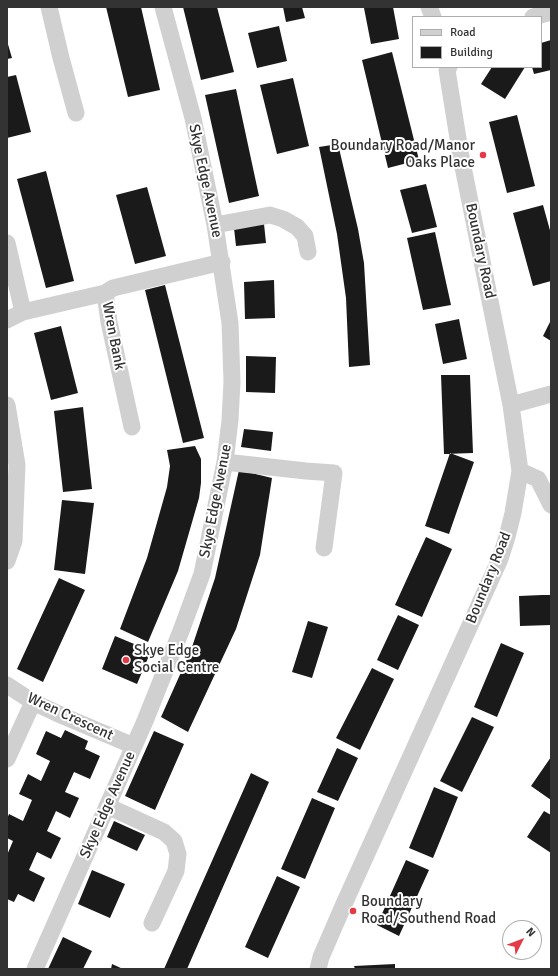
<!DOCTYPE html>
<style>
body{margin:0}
#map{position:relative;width:558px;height:976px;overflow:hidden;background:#fff;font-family:Signika,sans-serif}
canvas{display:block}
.frame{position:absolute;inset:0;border:8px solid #333;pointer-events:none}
.legend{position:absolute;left:412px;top:16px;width:130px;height:52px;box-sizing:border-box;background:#fff;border:1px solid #adadad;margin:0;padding:5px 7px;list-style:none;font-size:12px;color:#333}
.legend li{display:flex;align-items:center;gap:8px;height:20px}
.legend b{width:20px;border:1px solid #adadad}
.north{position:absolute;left:502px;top:920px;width:40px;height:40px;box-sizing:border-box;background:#fff;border:1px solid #adadad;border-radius:50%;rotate:48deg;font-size:11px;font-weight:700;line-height:16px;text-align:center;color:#333}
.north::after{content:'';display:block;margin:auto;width:14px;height:18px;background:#e63946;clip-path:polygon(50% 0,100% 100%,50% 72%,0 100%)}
</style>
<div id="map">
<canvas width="558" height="976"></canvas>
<div class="frame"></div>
<ul class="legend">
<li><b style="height:5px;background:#d0d0d0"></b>Road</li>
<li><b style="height:11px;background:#1a1a1a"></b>Building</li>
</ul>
<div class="north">N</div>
</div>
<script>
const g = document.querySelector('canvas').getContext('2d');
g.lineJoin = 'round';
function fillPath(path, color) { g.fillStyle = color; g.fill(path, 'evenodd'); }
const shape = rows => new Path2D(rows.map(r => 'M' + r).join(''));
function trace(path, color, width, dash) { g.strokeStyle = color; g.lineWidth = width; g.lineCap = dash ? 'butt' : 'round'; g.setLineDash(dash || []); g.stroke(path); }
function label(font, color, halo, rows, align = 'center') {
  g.font = font + ' Signika,sans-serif'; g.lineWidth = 4; g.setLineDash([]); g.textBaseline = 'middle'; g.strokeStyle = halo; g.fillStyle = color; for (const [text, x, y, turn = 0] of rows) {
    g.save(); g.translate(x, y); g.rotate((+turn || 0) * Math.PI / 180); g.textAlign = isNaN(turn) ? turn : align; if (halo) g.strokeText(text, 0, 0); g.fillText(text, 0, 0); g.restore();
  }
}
fillPath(shape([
 [106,7,141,7,160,90,128,97],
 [183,7,217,7,234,72,201,80],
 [283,7,302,7,305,18,286,22],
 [367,7,393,7,399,39,371,44,364,8],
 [279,26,287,61,257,68,248,33],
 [551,40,551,70,534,74,532,67,541,67,541,43],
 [7,41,12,58,7,59],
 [392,52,419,160,388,168,362,60],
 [492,67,525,67,505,99,481,84],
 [16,75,31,132,7,138,7,77],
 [293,78,309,146,277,154,260,85],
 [236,89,259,196,229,203,205,95],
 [517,115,535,186,507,193,489,122],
 [338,144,358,229,364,263,370,365,349,367,346,298,337,234,319,147],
 [46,171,74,281,46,288,17,179],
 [426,184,437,227,412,233,400,190],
 [147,187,166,256,135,264,116,195],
 [543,205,551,234,551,281,533,286,513,213],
 [264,224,266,243,236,246,234,228],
 [435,232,451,305,423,310,407,238],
 [274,280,275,318,245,319,244,282],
 [165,285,204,438,183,443,145,290],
 [459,319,467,359,443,364,435,324],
 [551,320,551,341,543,336],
 [61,326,78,393,51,400,34,333],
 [246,356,276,357,275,393,246,392],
 [441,375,470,375,473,453,444,454],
 [83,407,92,489,63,492,54,411],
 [244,429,273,432,271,451,241,447],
 [195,446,201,459,201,483,199,498,178,571,148,642,120,629,147,558,167,487,170,466,167,450],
 [450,453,474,462,449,534,425,526],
 [239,470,272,478,260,555,236,629,188,732,161,717,191,650,215,578],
 [62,500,94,503,85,574,54,570],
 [426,537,452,549,422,617,395,605],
 [59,578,85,590,43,682,17,669],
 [542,595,551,595,551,625,520,626,519,596],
 [398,615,419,625,398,670,377,660],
 [308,621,328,627,312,678,292,672],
 [115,636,151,651,137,684,102,669],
 [501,643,524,653,497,717,474,707],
 [372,668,394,679,360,750,336,738],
 [472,717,494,727,462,792,440,781],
 [65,730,88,741,85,749,100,756,90,779,74,772,65,792,79,798,70,818,56,811,47,831,61,838,51,859,37,852,29,870,45,878,34,902,18,894,14,902,7,899,7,855,13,841,7,838,7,819,9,814,23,821,32,800,19,794,28,774,41,781,50,761,36,754,46,731,61,738],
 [154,731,184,744,155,810,125,796],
 [337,748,358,758,338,801,317,792],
 [551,757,551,800,531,786],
 [251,773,269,782,187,969,164,969],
 [434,787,458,797,433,858,409,848],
 [312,798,335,808,305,879,281,869],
 [544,811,551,815,551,853,527,837],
 [114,821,145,835,137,851,107,837],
 [406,860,429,870,399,936,377,925],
 [92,870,125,884,110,918,78,904],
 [277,876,300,887,268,958,245,947],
 [63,937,92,951,83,969,48,969],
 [112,964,123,969,111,969],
 [395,964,395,969,355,969,354,966]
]), '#1a1a1a');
trace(shape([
 [49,7,61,58,76,113],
 [429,7,433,17],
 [533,17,551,12],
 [215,225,270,215,283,219,297,227,305,236,308,252],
 [7,243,23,312],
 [7,320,23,312,105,293],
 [7,405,17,465,14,541,7,561],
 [511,405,551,394],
 [132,427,109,322,105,293,113,288,222,262],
 [225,462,306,471,334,473,324,548],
 [520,471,538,479,551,505],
 [7,685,33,702,63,716,134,746],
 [7,759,33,702],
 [107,806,164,832,174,841,178,854,176,871,152,923],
 [35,969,145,721,181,631,202,574,225,462,230,420,232,382,230,323,215,225,193,118,163,7],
 [318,969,321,957,344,904,500,559,507,537,513,513,520,471,511,405,461,157,447,70,449,67]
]), '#d0d0d0', 17);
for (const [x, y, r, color] of [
 [483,155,4,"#e63946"],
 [126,660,4,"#e63946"],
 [353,911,4,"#e63946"]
]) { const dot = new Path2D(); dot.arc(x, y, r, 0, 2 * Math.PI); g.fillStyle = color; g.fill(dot); trace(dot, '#fff', 1.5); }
label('15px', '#333', '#fff', [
 ["Boundary Road/Manor",475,146,"right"],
 ["Oaks Place",475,163,"right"],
 ["Skye Edge",134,651],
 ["Social Centre",134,668],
 ["Boundary",361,902],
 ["Road/Southend Road",361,919]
], 'left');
label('15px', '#333', '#fff', [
 ["Skye Edge Avenue",205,181,78],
 ["Boundary Road",480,251,78],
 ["Wren Bank",113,336,79],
 ["Skye Edge Avenue",216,501,-79],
 ["Boundary Road",489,578,-68],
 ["Wren Crescent",70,717,25],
 ["Skye Edge Avenue",108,805,-66]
]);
</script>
